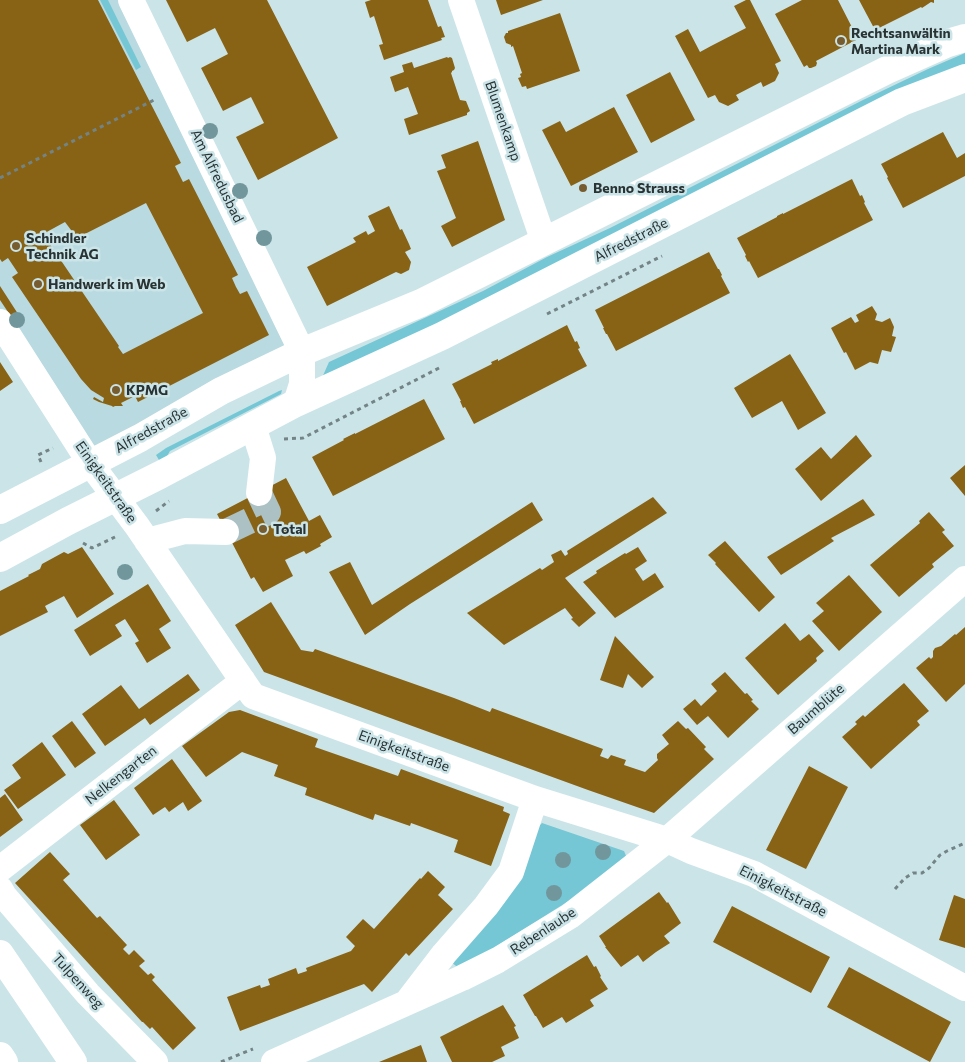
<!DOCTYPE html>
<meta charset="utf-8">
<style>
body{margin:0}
canvas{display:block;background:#cbe4e8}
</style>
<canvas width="965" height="1062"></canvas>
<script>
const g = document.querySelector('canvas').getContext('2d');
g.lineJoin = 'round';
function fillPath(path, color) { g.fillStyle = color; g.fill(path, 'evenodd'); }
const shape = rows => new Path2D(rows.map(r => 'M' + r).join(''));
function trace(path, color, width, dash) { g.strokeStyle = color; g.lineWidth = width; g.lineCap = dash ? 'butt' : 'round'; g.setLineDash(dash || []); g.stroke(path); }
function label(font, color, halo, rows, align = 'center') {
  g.font = font + ' Commissioner,sans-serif'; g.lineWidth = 5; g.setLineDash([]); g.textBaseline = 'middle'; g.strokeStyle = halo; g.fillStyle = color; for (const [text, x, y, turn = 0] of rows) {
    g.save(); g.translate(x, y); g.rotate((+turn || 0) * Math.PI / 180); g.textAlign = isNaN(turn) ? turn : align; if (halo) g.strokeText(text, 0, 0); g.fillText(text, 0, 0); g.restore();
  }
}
fillPath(shape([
 [0,0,132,0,308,357,101,473,0,320]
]), '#b8dae0');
fillPath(shape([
 [100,0,108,0,141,67,136,70],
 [965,53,965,66,402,344,321,380,329,362,483,291,547,257,610,228,863,100,928,69],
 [282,390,281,394,170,451,162,465,156,455,166,448,279,391],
 [542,823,624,851,627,858,607,877,460,969,447,959,538,827]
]), '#76c7d5');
fillPath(shape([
 [0,0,98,0,181,163,175,166,183,182,189,179,238,275,232,278,236,287,240,294,247,291,269,335,138,402,135,396,121,403,123,406,115,406,113,407,112,406,99,402,93,399,94,397,103,402,104,398,91,390,81,379,12,277,18,273,8,258,2,262,0,259],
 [146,203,203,313,123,354,118,347,119,346,43,234,65,222,77,238],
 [166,0,267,0,338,138,258,180,236,137,264,123,251,97,223,111,201,68,228,54,215,28,187,42],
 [371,0,428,0,438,27,441,26,445,37,441,38,442,40,384,60,379,45,383,44,374,16,370,18,365,2],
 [496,0,543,0,501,15],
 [746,0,750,0,781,61,775,64,779,73,775,81,763,87,761,82,736,95,739,100,728,106,719,102,715,95,708,98,675,36,688,29,700,52,711,46,746,28,734,6],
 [802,0,838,0,858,39,816,61,817,63,816,66,811,68,809,68,807,65,804,67,775,14],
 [859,0,934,0,934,3,931,2,922,8,921,7,875,30],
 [560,13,580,71,527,89,526,86,522,87,518,78,521,77,520,74,522,73,513,46,511,47,511,45,506,43,504,37,506,33,508,33,508,31],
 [447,57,448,58,450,57,452,58,455,68,454,70,452,71,452,72,451,73,460,100,466,101,470,111,467,113,467,115,409,135,404,119,418,114,408,87,395,92,390,77,404,72,402,65,412,62,414,68],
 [670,72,695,120,651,143,626,95],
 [614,107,638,152,571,186,542,130,560,121,566,132],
 [943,132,957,158,965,153,965,176,903,208,887,178,888,177,881,164],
 [478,141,505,220,452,247,441,226,456,218,437,171,446,168,441,155],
 [852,179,860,196,862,195,865,202,864,203,873,220,758,278,749,261,748,262,745,256,746,255,737,238,777,217,777,216,783,213,783,214],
 [389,206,400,230,402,229,409,244,411,249,405,252,411,262,409,270,401,274,396,272,327,306,307,267,356,242,353,238,366,231,368,235,375,231,368,216],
 [709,252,718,269,719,269,722,275,721,276,730,293,616,351,607,334,606,334,603,328,604,328,595,310],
 [0,286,20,317,14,321,0,300],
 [872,306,877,314,875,320,882,322,890,318,894,327,892,336,896,337,891,352,882,350,878,364,870,362,855,370,846,352,844,353,831,328,851,317,855,323,859,321,856,315],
 [567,325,575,342,577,341,580,348,578,349,587,366,474,424,465,407,463,408,460,401,461,401,452,384,492,364,491,362,498,359,498,361],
 [790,354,826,413,798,430,782,401,752,418,734,388],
 [0,362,13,382,0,391],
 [424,399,445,439,333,496,312,457,344,440,343,439,355,433,355,434],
 [856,435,872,456,821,501,795,469,821,447,831,459],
 [965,465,965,496,950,478],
 [286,478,309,521,320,515,332,537,320,544,321,546,306,554,304,551,285,560,293,576,263,592,254,577,251,579,217,514],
 [653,497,667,513,565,578,596,613,579,627,571,619,573,618,565,608,504,645,467,613,540,568,542,570,554,562,551,555,561,550,565,556,568,554,567,551],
 [863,499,875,515,831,538,834,541,781,575,767,557],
 [532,502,543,520,410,604,365,635,329,572,350,562,372,605],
 [929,512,945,530,942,532,954,546,932,564,934,567,899,597,870,565,920,523,919,521],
 [725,541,775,597,759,612,715,564,716,563,708,555],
 [82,547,114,594,77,618,64,596,45,606,48,612,0,636,0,591,29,576,28,575,40,569,42,564,64,552,68,554],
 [638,547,647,561,635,569,643,581,655,573,664,587,615,618,583,582,597,573,596,571,625,553,626,554],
 [849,575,882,612,839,651,812,621,824,611,816,603],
 [148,584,171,621,159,629,171,648,147,663,135,643,139,641,125,619,115,625,122,636,90,656,74,630],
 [271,602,301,650,313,652,315,649,454,698,490,712,492,708,603,749,600,756,608,759,611,755,626,760,624,765,645,772,658,760,657,758,657,754,669,744,662,735,678,721,686,729,688,728,706,747,704,749,714,759,654,813,588,790,264,672,235,625],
 [785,623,800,641,809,634,824,651,816,658,817,661,778,695,745,658],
 [965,627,965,684,946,702,916,668,929,657,931,659,933,657,933,651,935,648,941,646,955,634,956,635],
 [615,636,654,677,642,688,628,674,623,688,600,680],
 [725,672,745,694,747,693,753,700,751,701,759,709,728,738,708,716,697,725,683,709,695,699,701,706,717,691,711,684],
 [188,674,200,690,150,725,145,718,105,746,82,714,121,685,139,709],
 [904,683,929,711,917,721,920,725,871,769,842,737,857,724,855,722,863,715,865,717],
 [240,710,318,739,315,747,398,776,401,769,504,807,503,811,510,814,491,866,454,852,458,840,411,823,410,826,375,814,373,820,305,795,307,788,274,776,278,765,242,752,206,777,182,746,229,712],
 [72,721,96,753,75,768,52,736],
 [42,742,66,775,18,809,4,790,21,778,12,765],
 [172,759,202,801,188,811,183,802,169,812,165,807,153,815,134,788],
 [809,766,848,787,806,869,766,850],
 [5,794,23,820,0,837,0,798],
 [114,800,140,835,106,860,80,825],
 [50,852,70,874,63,880,97,918,100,916,127,945,123,949,129,955,134,950,145,961,139,966,148,975,151,973,155,977,152,980,196,1028,173,1050,152,1027,150,1029,143,1022,142,1022,15,883],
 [428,871,445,887,438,895,453,909,409,956,406,953,372,992,364,984,240,1031,227,997,260,985,261,988,270,985,268,979,296,968,298,974,307,971,306,968,351,951,355,946,346,937,363,919,374,929,420,878,421,879],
 [659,892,667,903,668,902,681,923,664,936,670,943,656,952,643,962,638,955,621,967,605,947,606,947,599,936],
 [954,895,965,899,965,948,939,940],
 [732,906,830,957,811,993,713,942],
 [587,955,594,967,596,966,601,976,600,977,608,989,590,1000,594,1006,566,1023,562,1017,543,1028,536,1016,535,1016,523,995],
 [849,967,951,1022,930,1062,827,1007],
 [503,1005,516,1026,514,1027,519,1038,501,1047,505,1056,492,1062,452,1062,440,1037],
 [421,1045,427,1062,379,1062]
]), '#896315');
trace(shape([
 [226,532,268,512,259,493]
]), '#abc1c4', 26, [26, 13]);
trace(shape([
 [0,178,154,100],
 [547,314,662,256],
 [284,439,303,438,441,367],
 [41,462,38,455,53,448],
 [156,511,169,501],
 [83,543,92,548,115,537],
 [895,889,905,878,913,873,922,873,929,868,940,855,947,851,965,843],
 [221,1062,253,1049]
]), '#738486', 3, [4, 4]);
trace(shape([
 [131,0,302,352,302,384,296,403],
 [461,0,544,242],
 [0,322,92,466,137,526,253,696,535,799,667,840,691,851,754,874,965,988],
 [253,426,263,458,259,493],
 [147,541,185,531,226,532],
 [0,869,243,681],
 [0,889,4,896,88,994,155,1062],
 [408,1001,444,954,486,906,511,872,535,799],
 [274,1062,462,978,498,960,570,916,667,840,965,579]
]), '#fff', 26);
trace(shape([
 [0,510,140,438,221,391,302,352,421,303,887,70,948,43,965,38],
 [0,558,68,521,160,475,296,403,442,336,902,102,965,78],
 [0,954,73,1062]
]), '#fff', 28);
trace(shape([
 [0,1056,4,1062]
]), '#fff', 28);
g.fillStyle = '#71979d';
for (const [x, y] of [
 [210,131],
 [240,191],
 [264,238],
 [17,320],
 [125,572],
 [603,852],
 [563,860],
 [554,893]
]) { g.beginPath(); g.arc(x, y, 8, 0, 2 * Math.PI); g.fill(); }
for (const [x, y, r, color] of [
 [841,41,5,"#765c2e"],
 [583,188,5,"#765c2e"],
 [16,246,5,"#765c2e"],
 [38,284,5,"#765c2e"],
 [116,390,5,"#765c2e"],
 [263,529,5,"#765c2e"]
]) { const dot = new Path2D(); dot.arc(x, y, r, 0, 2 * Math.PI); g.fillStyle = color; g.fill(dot); trace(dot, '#cbe4e8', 2); }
label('bold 14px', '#293334', '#cbe4e8', [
 ["Rechtsanwältin",851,33],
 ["Martina Mark",851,49],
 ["Benno Strauss",593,188],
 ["Schindler",26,238],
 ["Technik AG",26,254],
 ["Handwerk im Web",48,284],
 ["KPMG",126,390],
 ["Total",273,529]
], 'left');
label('14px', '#293334', '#cbe4e8', [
 ["Blumenkamp",503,121,71],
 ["Am Alfredusbad",217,176,64],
 ["Alfredstraße",631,240,-27],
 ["Alfredstraße",151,430,-29],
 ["Einigkeitstraße",106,482,55],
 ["Baumblüte",816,709,-41],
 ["Einigkeitstraße",404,751,20],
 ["Nelkengarten",121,775,-38],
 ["Einigkeitstraße",783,891,27],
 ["Rebenlaube",543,931,-33],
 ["Tulpenweg",78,981,48]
]);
</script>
